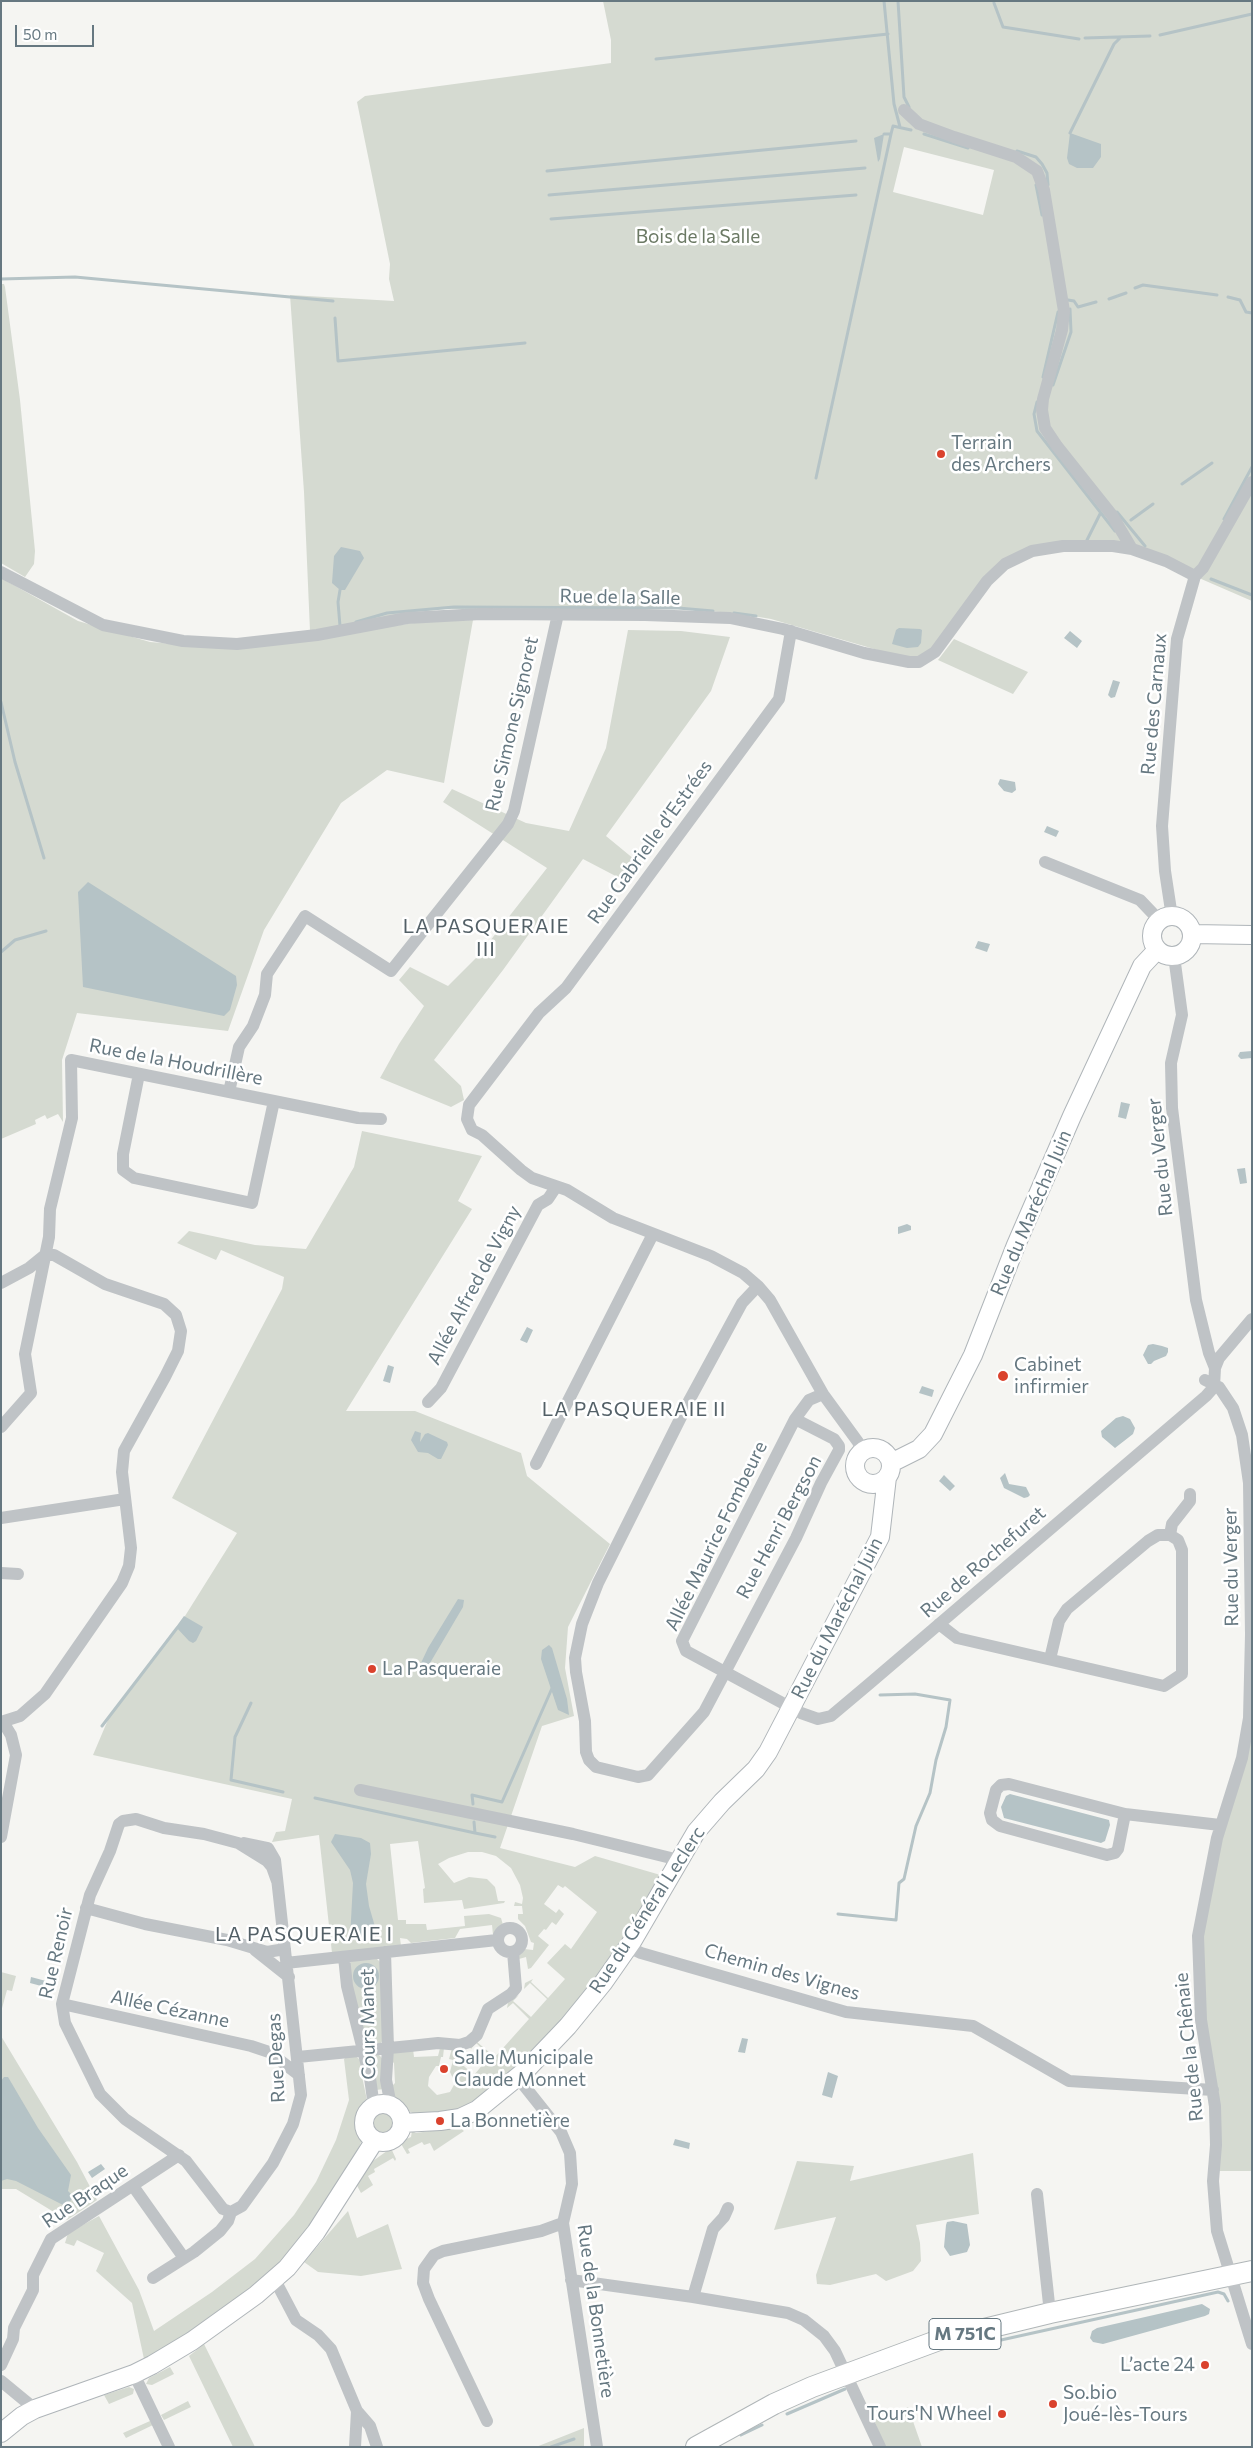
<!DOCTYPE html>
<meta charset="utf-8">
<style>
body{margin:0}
#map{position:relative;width:1253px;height:2448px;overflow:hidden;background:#f5f5f2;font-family:Commissioner,sans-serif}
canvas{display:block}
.frame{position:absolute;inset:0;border:2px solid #667881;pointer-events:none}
.scale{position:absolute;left:15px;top:25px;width:79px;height:22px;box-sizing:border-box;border:2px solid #667881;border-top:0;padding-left:6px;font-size:15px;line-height:18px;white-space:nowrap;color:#667881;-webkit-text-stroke:4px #fff;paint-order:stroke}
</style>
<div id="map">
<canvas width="1253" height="2448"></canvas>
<div class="frame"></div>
<div class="scale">50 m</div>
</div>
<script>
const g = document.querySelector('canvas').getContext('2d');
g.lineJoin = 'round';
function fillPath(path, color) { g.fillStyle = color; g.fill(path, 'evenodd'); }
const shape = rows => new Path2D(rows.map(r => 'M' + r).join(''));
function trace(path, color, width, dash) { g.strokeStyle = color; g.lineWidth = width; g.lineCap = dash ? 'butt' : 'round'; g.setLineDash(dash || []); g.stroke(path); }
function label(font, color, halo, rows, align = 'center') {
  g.font = font + ' Commissioner,sans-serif'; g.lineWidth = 5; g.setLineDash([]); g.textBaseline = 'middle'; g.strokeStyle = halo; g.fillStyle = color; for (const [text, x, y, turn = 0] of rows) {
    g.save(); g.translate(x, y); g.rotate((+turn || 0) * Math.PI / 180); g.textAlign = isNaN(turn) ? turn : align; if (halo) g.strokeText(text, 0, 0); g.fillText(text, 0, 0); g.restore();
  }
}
fillPath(shape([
 [603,1,1252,1,1252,601,1132,549,1076,545,1005,564,919,662,771,619,741,614,678,608,446,609,407,613,310,631,304,492,290,295,394,301,389,279,390,264,357,102,365,96,611,63,611,40],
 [904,147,994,170,983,215,893,192],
 [1,284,4,284,5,287,20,400,35,551,34,564,25,577,1,563],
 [1,578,78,621,150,642,232,649,428,621,473,620,444,783,387,770,341,803,264,930,228,1031,77,1013,62,1060,63,1122,58,1114,47,1119,45,1115,35,1120,36,1124,1,1139],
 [628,630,681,631,730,637,711,691,606,836,640,864,629,883,583,859,503,970,434,1060,461,1086,464,1100,451,1107,380,1078,399,1044,424,1006,399,980,410,967,448,986,479,955,547,868,443,802,452,789,526,823,569,831,606,748],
 [954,639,1028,672,1013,694,938,660],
 [362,1131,482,1156,458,1201,472,1209,346,1411,415,1411,521,1453,527,1476,610,1544,568,1627,565,1668,574,1716,542,1726,500,1848,575,1867,595,1856,664,1876,630,1934,573,2012,492,2093,454,2113,416,2115,398,2105,394,2101,391,2087,395,2083,394,2063,389,2059,392,2053,413,2049,414,2057,438,2056,440,2048,444,2048,443,2057,441,2057,439,2066,436,2066,429,2077,428,2086,437,2095,450,2092,455,2083,450,2072,453,2060,449,2059,452,2048,461,2053,456,2059,474,2075,490,2056,476,2043,471,2049,470,2047,477,2042,495,2057,529,2019,513,2003,507,2008,508,2003,519,1995,513,2001,531,2017,547,1999,530,1983,524,1989,525,1983,533,1979,531,1982,548,1998,565,1979,547,1963,565,1944,571,1949,597,1912,565,1886,563,1888,558,1885,544,1904,556,1913,559,1909,564,1914,556,1925,552,1922,546,1930,544,1929,538,1936,549,1945,531,1968,528,1969,526,1957,519,1959,519,1954,524,1949,533,1950,534,1943,531,1942,525,1926,518,1919,518,1914,523,1914,522,1906,514,1906,515,1902,522,1904,523,1898,520,1885,511,1868,496,1856,482,1852,468,1852,449,1858,438,1864,454,1883,469,1877,487,1879,495,1887,498,1901,505,1901,504,1903,464,1909,462,1900,424,1903,423,1889,425,1888,418,1841,390,1844,398,1920,406,1920,406,1924,426,1924,427,1930,465,1926,464,1916,489,1914,501,1918,503,1925,493,1935,492,1925,460,1929,455,1938,411,1943,407,1939,400,1938,401,1946,332,1953,319,1835,272,1842,276,1832,285,1831,292,1799,93,1755,110,1715,180,1624,237,1533,172,1498,282,1289,284,1277,221,1250,216,1260,177,1243,189,1231,255,1245,306,1249,354,1167],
 [1252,1739,1252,2171,1213,2171,1198,1936,1246,1740],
 [377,1959,381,1963,383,2040,381,2043,366,2045,354,2006,350,1963,353,1960],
 [1,1972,16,1976,12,1991,7,1990,1,2012],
 [1,2036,77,2162,97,2200,67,2220,16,2189,1,2189],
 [378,2054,383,2059,384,2089,376,2090,371,2057],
 [355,2055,362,2062,360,2067,368,2105,364,2108,361,2115,361,2142,356,2155,288,2262,170,2350,144,2359,132,2303,96,2271,104,2253,77,2240,74,2246,65,2243,68,2233,99,2216,139,2290,154,2331,212,2292,255,2259,294,2215,316,2182,336,2140,349,2100,344,2059,347,2056],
 '372 2123a12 12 0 1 1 24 0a12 12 0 1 1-24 0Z',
 [459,2127,464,2131,434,2151,430,2143,424,2145,422,2142,408,2149,410,2153,407,2154,400,2142,411,2137,412,2131,416,2133],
 [391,2148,396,2159,395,2161,393,2158,374,2169,375,2172,368,2176,373,2185,361,2193,355,2182,366,2166],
 [973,2153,979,2214,916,2225,920,2243,921,2261,913,2271,886,2281,876,2274,830,2285,817,2284,816,2275,836,2217,774,2230,797,2161,854,2166,850,2181],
 [348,2211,357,2238,388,2224,402,2269,361,2276,318,2272,304,2262],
 [204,2344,255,2447,233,2447,189,2356],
 [170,2367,174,2374,152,2385,146,2384,149,2378],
 [129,2387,134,2389,133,2394,109,2404,104,2395],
 [188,2401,191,2407,164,2420,161,2415],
 [908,2407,922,2447,885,2447,874,2420],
 [150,2421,153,2425,126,2438,123,2433],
 [584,2428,584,2447,536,2447]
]), '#d5dad1');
fillPath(shape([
 [1070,133,1101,144,1101,157,1093,168,1077,168,1069,164,1067,158],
 [884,134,880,159,878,162,874,138],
 [341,547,360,551,364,558,345,590,340,590,332,583,334,556],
 [899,628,920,629,922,630,921,643,918,647,907,648,892,644,896,630],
 [1070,631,1082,641,1077,648,1064,638],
 [1113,680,1120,682,1115,697,1111,698,1108,695],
 [1000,779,1015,782,1016,790,1012,793,1004,791,998,784],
 [1047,826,1059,831,1056,837,1044,832],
 [88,882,236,976,237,985,230,1010,224,1016,83,987,78,892],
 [978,941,990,944,987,952,975,948],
 [1252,1051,1252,1058,1241,1059,1238,1056,1240,1052],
 [1121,1102,1130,1104,1126,1119,1118,1117],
 [1245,1168,1247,1183,1240,1184,1237,1169],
 [907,1224,911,1226,911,1230,898,1234,898,1227],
 [527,1327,533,1330,527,1343,520,1340],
 [1153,1344,1162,1346,1168,1348,1168,1352,1166,1356,1154,1361,1151,1364,1148,1364,1143,1355,1148,1345],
 [1049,1357,1059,1366,1054,1372,1043,1363],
 [388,1365,394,1367,390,1383,383,1381],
 [922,1386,934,1390,932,1397,919,1393],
 [1123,1416,1130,1419,1135,1428,1133,1434,1115,1448,1102,1437,1101,1431,1116,1418],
 [415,1431,421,1433,420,1442,425,1434,428,1433,447,1442,448,1445,441,1459,438,1459,428,1453,418,1452,411,1440],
 [1005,1473,1009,1484,1026,1487,1030,1495,1028,1497,1024,1498,1004,1488,1000,1478],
 [944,1475,955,1486,950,1491,939,1481],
 [458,1599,464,1600,463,1607,430,1663,424,1668,421,1663,428,1648],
 [184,1616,203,1627,196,1641,193,1643,189,1641,176,1627],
 [549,1645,552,1648,567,1699,569,1715,558,1710,541,1659,542,1650],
 [1010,1794,1109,1820,1110,1825,1105,1841,1101,1843,1004,1818,1001,1807,1006,1796],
 [335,1834,361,1838,370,1843,371,1854,366,1884,369,1906,376,1930,373,1936,368,1939,353,1940,350,1938,353,1883,350,1870,331,1842],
 '353 1976a13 13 0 1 1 26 0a13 13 0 1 1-26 0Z',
 [31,1977,46,1981,45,1987,30,1983],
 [742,2038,748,2039,745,2053,738,2052],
 [828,2072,838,2076,832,2098,822,2095],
 [4,2077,8,2077,38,2128,71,2175,68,2191,72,2195,72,2199,67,2204,63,2205,16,2181,7,2179,1,2181,1,2081],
 [675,2139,690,2143,689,2149,673,2145],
 [101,2164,105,2169,92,2178,88,2172],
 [953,2221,967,2224,970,2245,967,2252,950,2256,944,2247,946,2225,947,2222],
 [1202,2304,1210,2309,1209,2314,1205,2316,1103,2344,1093,2342,1090,2338,1092,2331,1097,2328]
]), '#b5c3c6');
trace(shape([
 [884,1,894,104,900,127],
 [898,1,904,97,909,107],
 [994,3,1003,27,1079,39],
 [1160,35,1252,14],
 [1085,38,1150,36],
 [656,59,888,34],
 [1070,133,1114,44,1121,37],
 [891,134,893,126,911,130],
 [924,134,968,148],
 [1017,151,1036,157,1042,164,1047,173,1048,185],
 [547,171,856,141],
 [1036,185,1042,215],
 [549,195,865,168],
 [551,219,856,195],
 [1,279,75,277,333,301],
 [1135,288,1143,285,1217,295],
 [1228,297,1240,300,1246,312,1252,313],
 [1109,299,1126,293],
 [1068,300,1074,301,1078,307,1096,302],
 [335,318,338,361,525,343],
 [1043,377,1058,312],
 [1053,385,1071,332,1070,309],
 [1037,402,1034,414,1037,431,1115,531],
 [816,478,891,134,884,134],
 [1182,484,1212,463],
 [1117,512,1145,546],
 [1224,519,1252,467],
 [1131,520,1153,504],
 [1087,540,1100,514],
 [1211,579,1252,595],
 [340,590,338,602,340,626],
 [734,613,756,616],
 [356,622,387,613,454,607,678,608,713,611],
 [1,702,15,762,44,858],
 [1,952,15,940,46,931],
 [251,1703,235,1737,231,1780,283,1792],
 [102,1726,177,1628],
 [315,1798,475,1833,474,1822],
 [473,1804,472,1795,502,1802,553,1686],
 [475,1833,495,1837],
 [838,1914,896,1920,899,1883,904,1879,916,1826,930,1793,936,1760,946,1727,950,1700,915,1694,880,1695],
 [974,2346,1218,2292,1224,2294,1228,2301],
 [787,2414,845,2389],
 [741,2435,762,2425],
 [551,2447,574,2439],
 [718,2447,719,2446]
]), '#b5c3c6', 3);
const secondary = shape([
 '1152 936a20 20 0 1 1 40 0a20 20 0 1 1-40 0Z',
 [1192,934,1252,935],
 '855 1466a18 18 0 1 1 36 0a18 18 0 1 1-36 0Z',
 [891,1463,919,1449,933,1434,973,1355,1016,1245,1072,1116,1142,966,1157,950],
 '364 2123a19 19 0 1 1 38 0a19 19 0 1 1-38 0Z',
 [402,2123,440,2121,460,2118,477,2110,526,2070,568,2026,603,1983,633,1940,696,1832,722,1802,756,1769,768,1752,880,1537,887,1477],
 [1,2433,22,2416,35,2409,134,2374,152,2365,192,2341,256,2295,287,2268,316,2232,375,2140]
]);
const primary = shape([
 [696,2447,774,2404,812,2387,939,2340,1050,2313,1252,2271]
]);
trace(secondary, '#afb5b9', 20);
trace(primary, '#b0b6b8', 22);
trace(shape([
 [904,110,919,124,954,137,1016,157,1037,171,1044,190,1064,311,1062,330,1043,399,1042,410,1045,428,1057,446,1112,515,1132,549],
 [1,572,103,625,183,641,237,644,317,635,407,618,481,614,645,615,730,618,783,629,864,653,909,662,919,662,935,652,987,581,1005,564,1032,551,1063,546,1113,546,1132,549,1166,561,1195,576],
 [791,631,779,699,566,988,539,1013,469,1105,467,1119,472,1130,482,1135,521,1170,532,1178,567,1190,613,1218,711,1256,743,1273,758,1286,770,1300,823,1394,858,1442,863,1452],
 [1045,862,1140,900,1160,921],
 [1172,917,1165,871,1162,826,1177,639,1195,576,1203,568,1252,482],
 [139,1074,123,1154,123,1170,134,1178,252,1203,274,1101],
 [229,1092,239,1047,253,1026,265,995,267,974,305,916,391,971,508,824,514,811,558,614],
 [1,1283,29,1268,45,1255,54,1255,105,1284,164,1304,176,1315,181,1331,178,1351,165,1377,124,1451,122,1472,131,1548,129,1566,122,1583,45,1694,20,1716,1,1722],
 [758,1286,742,1303,690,1399,598,1583,582,1624,575,1658,576,1672,585,1721,586,1752,589,1760,596,1767,638,1777,648,1775,704,1712,796,1538,821,1483,839,1450,839,1446,834,1439,795,1419],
 [1215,1368,1219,1358,1252,1319],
 [1205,1380,1219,1387,1233,1408,1242,1435,1249,1483,1251,1635,1249,1718,1242,1758,1217,1838,1198,1936,1201,2020,1215,2106,1216,2145,1213,2181,1217,2231,1252,2344],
 [823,1394,809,1400,795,1419,682,1641,686,1651,801,1713,818,1719,831,1716,869,1684,1206,1396,1214,1387,1215,1368,1209,1353,1196,1300,1172,1108,1171,1063,1182,1015,1174,956],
 [428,1402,441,1388,538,1205,548,1199,556,1187],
 [1,1427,31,1393,25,1354,49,1237,50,1209,72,1118,71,1060,358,1118,381,1119],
 [536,1464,653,1234],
 [1,1518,125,1499],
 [1170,1535,1172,1524,1190,1501,1190,1494],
 [1,1573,18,1574],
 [939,1624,957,1638,1164,1686,1182,1674,1182,1550,1178,1540,1170,1535,1158,1535,1148,1541,1067,1609,1059,1621,1050,1659],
 [360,1790,573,1834,679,1860],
 [1125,1814,1118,1849,1115,1853,1107,1855,1000,1826,992,1820,990,1813,996,1790,1001,1785,1009,1784,1125,1814,1220,1825],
 [1,1837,16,1755,11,1735,3,1722],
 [86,1908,145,1924,227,1940,267,1952,285,1949],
 '498 1940a12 12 0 1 1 24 0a12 12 0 1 1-24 0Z',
 [628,1947,641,1953,846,2012,973,2026,1069,2081,1213,2090],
 [255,1950,289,1977],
 [385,1952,388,2048,386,2080,391,2106],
 [344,1957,347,1986,370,2078,374,2107],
 [286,1963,497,1940],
 [62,2004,251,2046,269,2052,299,2075],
 [298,2057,410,2046,438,2043,460,2045,469,2042,477,2035,488,2009,511,1994,516,1988,513,1952],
 [518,2078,561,2132,570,2153,572,2184,563,2223,597,2447],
 [133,2186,184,2258],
 [1037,2194,1050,2313],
 [231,2212,223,2209,186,2161,125,2119,100,2094,65,2023,62,2004,90,1895,110,1851,119,1824,123,1821,136,1819,164,1828,204,1834,238,1843,267,1861,272,1867,277,1881],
 [231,2212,242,2206,273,2163,293,2124,301,2095,275,1860,268,1848,244,1843],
 [153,2278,194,2252,220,2231,228,2221,231,2212],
 [275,2280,296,2320,318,2335,331,2349,357,2411,355,2447],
 [571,2280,693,2297,788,2313,804,2320,824,2336,835,2351,880,2447],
 [693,2297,713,2229,724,2217,728,2208],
 [1,2365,13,2339,14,2328,33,2290,33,2275,51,2239,179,2155],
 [134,2374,169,2447],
 [1,2381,35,2409],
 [357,2411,370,2426,377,2447],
 [487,2421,429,2299,423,2283,424,2269,434,2255,443,2251,541,2231,563,2223]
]), '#bfc3c6', 12);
trace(secondary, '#fff', 18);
trace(primary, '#fff', 20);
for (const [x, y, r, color] of [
 [941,454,5,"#da422d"],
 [1003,1376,6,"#da422d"],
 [372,1669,5,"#da422d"],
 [444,2069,5,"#da422d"],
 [440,2121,5,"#da422d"],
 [1205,2365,5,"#da422d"],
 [1053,2404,5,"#da422d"],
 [1002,2414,5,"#da422d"]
]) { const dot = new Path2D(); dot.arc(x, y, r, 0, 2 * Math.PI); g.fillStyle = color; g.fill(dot); trace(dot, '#fff', 2); }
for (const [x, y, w] of [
 [965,2334,72]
]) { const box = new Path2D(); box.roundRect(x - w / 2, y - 15.5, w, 31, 4); g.fillStyle = '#fff'; g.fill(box); trace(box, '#667881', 1); }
label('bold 18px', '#667881', null, [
 ["M 751C",965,2334]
]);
label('19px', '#6b7964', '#fff', [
 ["Bois de la Salle",698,237]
]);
label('19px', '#667881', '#fff', [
 ["Terrain",951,443],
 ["des Archers",951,465],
 ["Cabinet",1014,1365],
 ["infirmier",1014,1387],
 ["La Pasqueraie",382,1669],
 ["Salle Municipale",454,2058],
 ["Claude Monnet",454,2080],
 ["La Bonnetière",450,2121],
 ["L’acte 24",1195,2365,"right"],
 ["So.bio",1063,2393],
 ["Joué-lès-Tours",1063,2415],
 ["Tours'N Wheel",992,2414,"right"]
], 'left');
label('19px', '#667881', '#fff', [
 ["Rue de la Salle",620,597,1],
 ["Rue des Carnaux",1154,704,-85],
 ["Rue Simone Signoret",512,724,-77],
 ["Rue Gabrielle d’Estrées",650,842,-54],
 ["Rue de la Houdrillère",176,1062,11],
 ["Rue du Verger",1160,1157,-96],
 ["Rue du Maréchal Juin",1031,1213,-67],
 ["Allée Alfred de Vigny",474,1285,-62],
 ["Rue Henri Bergson",779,1527,-62],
 ["Allée Maurice Fombeure",716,1536,-64],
 ["Rue de Rochefuret",983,1562,-41],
 ["Rue du Verger",1231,1567,-91],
 ["Rue du Maréchal Juin",837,1618,-63],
 ["Rue du Général Leclerc",647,1910,-57],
 ["Rue Renoir",56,1953,-77],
 ["Chemin des Vignes",782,1972,16],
 ["Allée Cézanne",170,2009,12],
 ["Cours Manet",368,2024,-91],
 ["Rue de la Chênaie",1189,2047,-96],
 ["Rue Degas",276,2058,-93],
 ["Rue Braque",85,2196,-34],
 ["Rue de la Bonnetière",596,2311,82]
]);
g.letterSpacing = '1px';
label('20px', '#536067', '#fff', [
 ["LA PASQUERAIE",486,926],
 ["III",486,949],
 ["LA PASQUERAIE II",634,1409],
 ["LA PASQUERAIE I",304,1934]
]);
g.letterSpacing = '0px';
</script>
